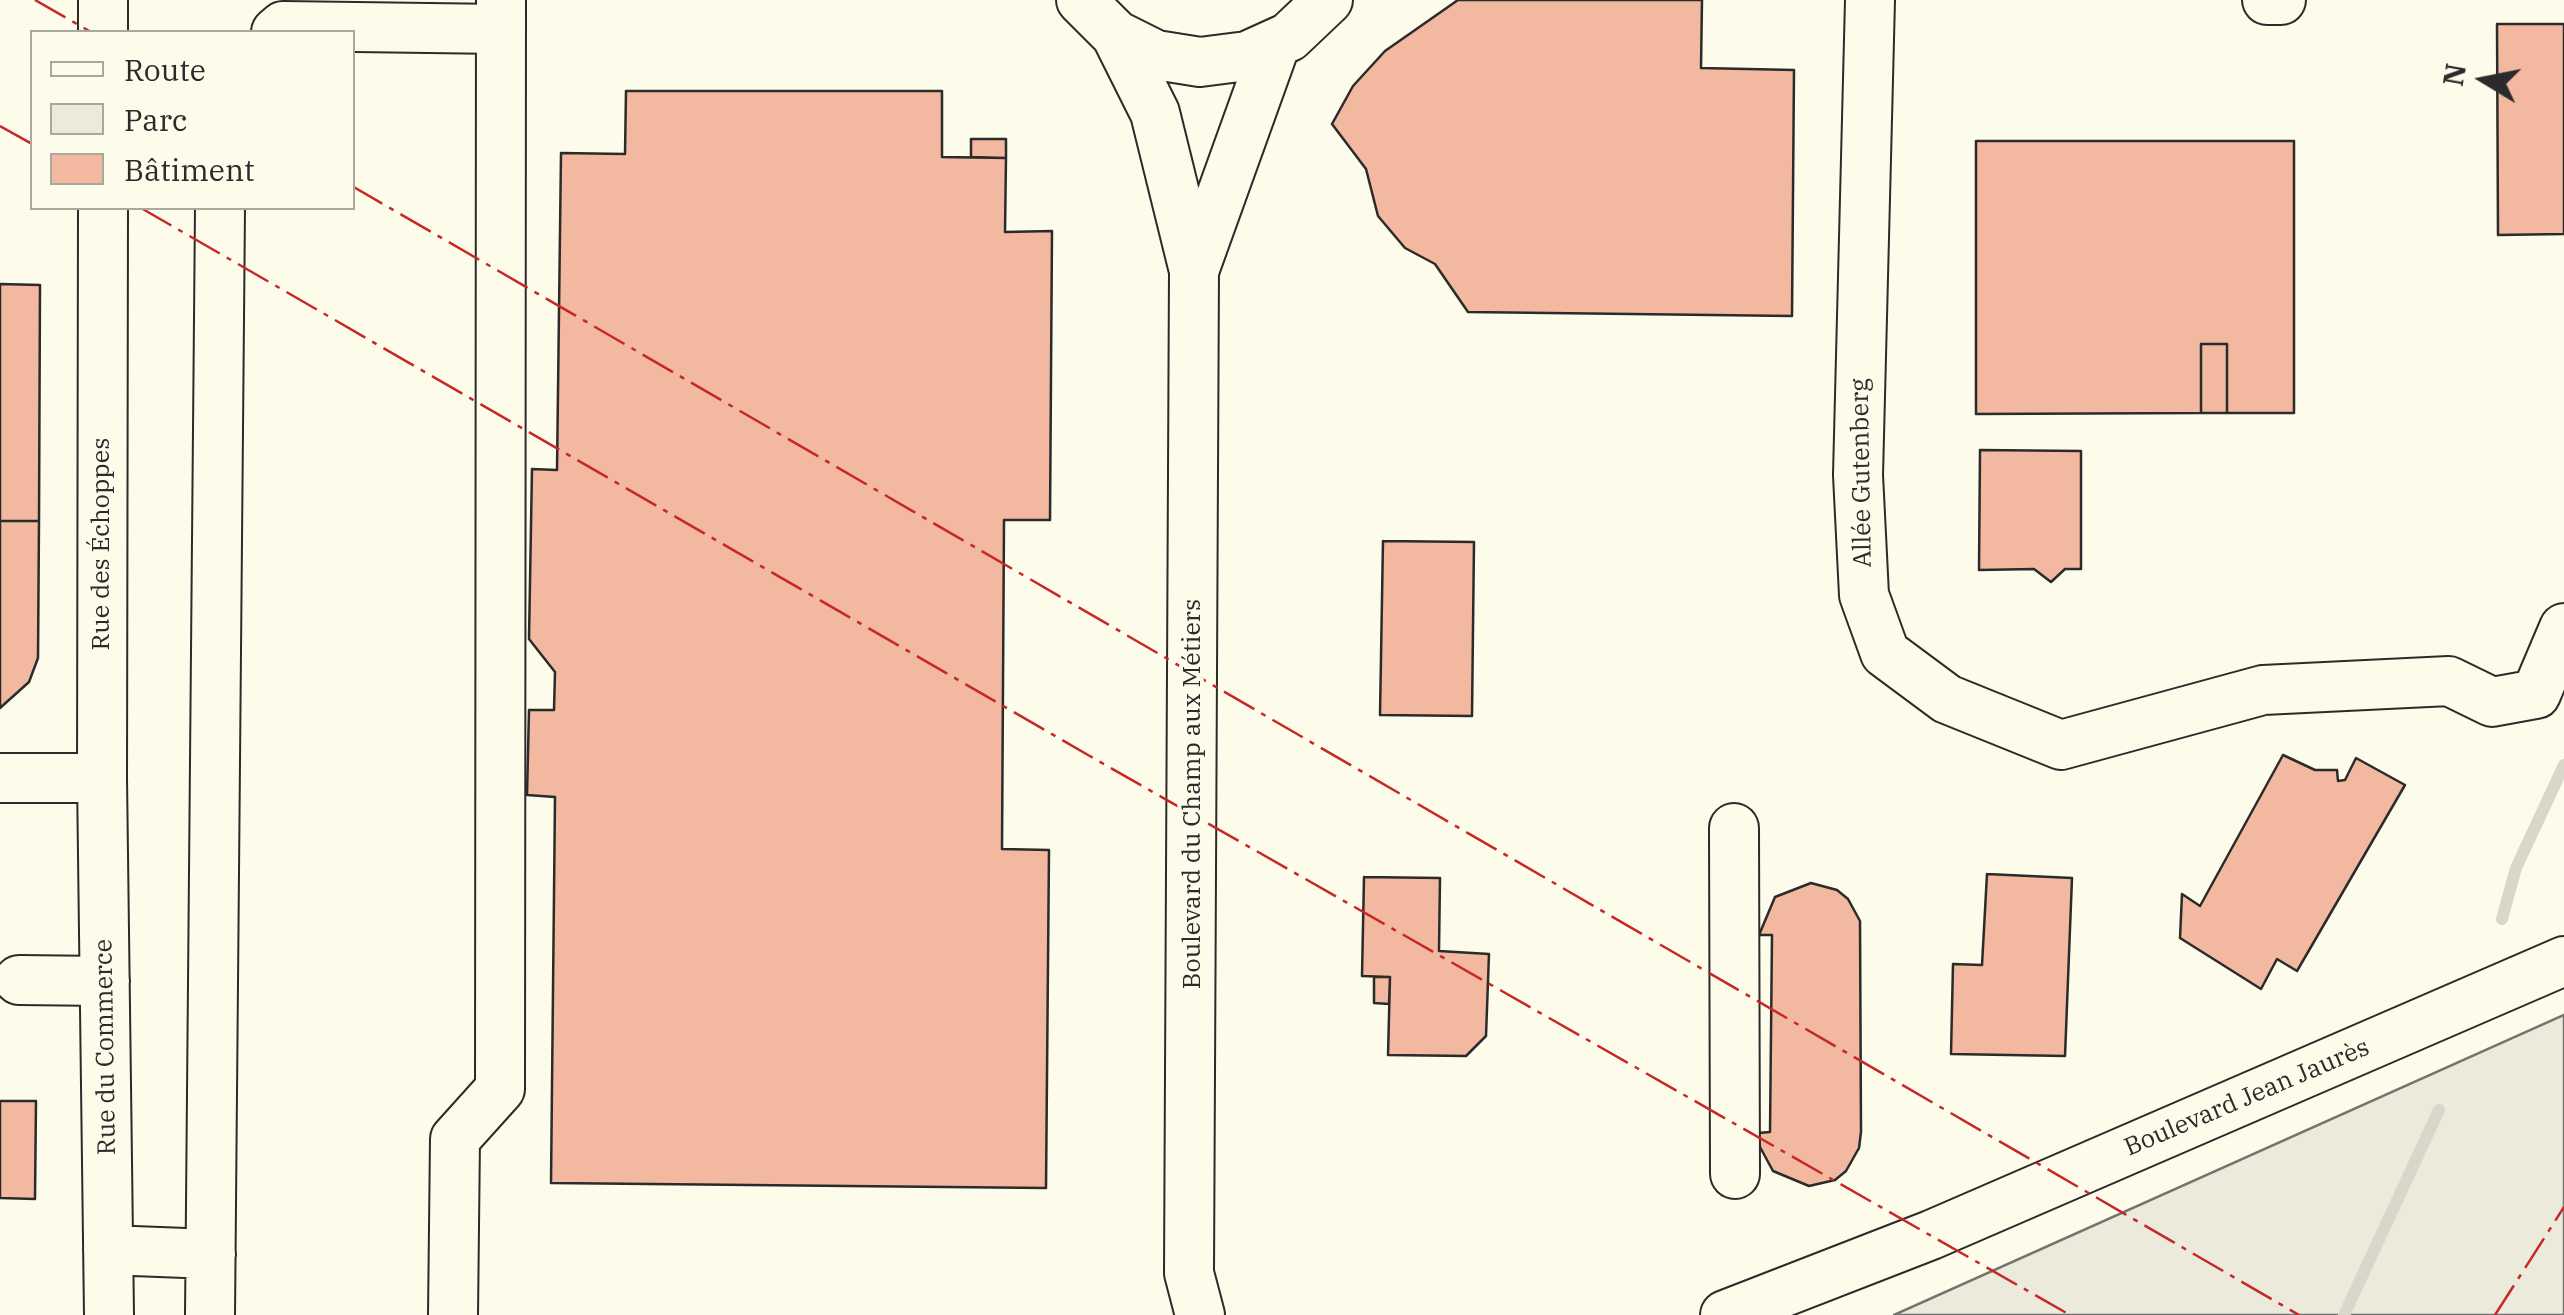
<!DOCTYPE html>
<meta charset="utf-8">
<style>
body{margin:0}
#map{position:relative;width:2564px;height:1315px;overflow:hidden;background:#fdfbea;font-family:"IBM Plex Serif",serif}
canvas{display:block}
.legend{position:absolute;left:30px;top:30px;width:325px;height:180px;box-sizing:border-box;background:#fdfbea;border:2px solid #a9a89e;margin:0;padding:12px 18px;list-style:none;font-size:30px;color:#2b2b2b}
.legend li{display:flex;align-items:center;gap:20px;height:50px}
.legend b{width:50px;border:2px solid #a9a89e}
.north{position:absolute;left:2434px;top:30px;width:100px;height:100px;-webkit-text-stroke:8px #fdfbea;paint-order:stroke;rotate:280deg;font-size:28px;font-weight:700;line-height:40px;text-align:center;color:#2b2b2b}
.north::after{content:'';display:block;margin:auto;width:35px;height:45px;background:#2b2b2b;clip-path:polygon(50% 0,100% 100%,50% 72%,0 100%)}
</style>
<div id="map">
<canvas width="2564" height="1315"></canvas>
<ul class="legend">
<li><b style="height:12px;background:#fdfbea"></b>Route</li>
<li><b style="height:28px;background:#ecebdb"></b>Parc</li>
<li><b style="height:28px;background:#f2b8a0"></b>Bâtiment</li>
</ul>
<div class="north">N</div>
</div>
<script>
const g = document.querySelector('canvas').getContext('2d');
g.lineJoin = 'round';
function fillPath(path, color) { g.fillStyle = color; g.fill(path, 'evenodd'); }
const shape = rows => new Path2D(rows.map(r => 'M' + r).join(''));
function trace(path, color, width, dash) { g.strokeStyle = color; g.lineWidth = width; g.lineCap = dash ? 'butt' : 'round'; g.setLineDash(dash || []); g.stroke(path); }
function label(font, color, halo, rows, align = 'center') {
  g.font = font + ' "IBM Plex Serif",serif'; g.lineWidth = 8; g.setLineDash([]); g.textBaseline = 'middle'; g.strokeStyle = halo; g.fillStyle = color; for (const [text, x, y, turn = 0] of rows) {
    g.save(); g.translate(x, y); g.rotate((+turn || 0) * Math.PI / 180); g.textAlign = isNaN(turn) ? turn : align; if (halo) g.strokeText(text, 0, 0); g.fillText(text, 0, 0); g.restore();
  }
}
const green = shape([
 [2564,1015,2564,1315,1894,1315,2564,1015]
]);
fillPath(green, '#ecebdb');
trace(green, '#74746e', 2.5);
trace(shape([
 [2502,919,2516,868,2564,765],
 [2344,1315,2439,1110]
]), '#d8d7c9', 12);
const building = shape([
 [1458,0,1702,0,1701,68,1794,70,1792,316,1468,312,1435,264,1405,248,1378,216,1366,169,1332,124,1353,86,1385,51,1458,0],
 [2497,24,2564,24,2564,234,2498,235,2497,24],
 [626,91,942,91,942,157,1006,158,1005,232,1052,231,1050,520,1004,520,1002,849,1049,850,1046,1188,551,1183,555,797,527,795,528,753,529,710,554,710,555,672,529,639,532,469,557,470,561,153,625,154,626,91],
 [971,139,1006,139,1006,158,971,157,971,139],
 [1976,141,2294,141,2294,413,2227,413,2227,344,2201,344,2201,413,1976,414,1976,141],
 [0,284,40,285,39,521,0,521,0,284],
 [2201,344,2227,344,2227,413,2201,413,2201,344],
 [1980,450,2081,451,2081,569,2065,569,2051,582,2034,569,1979,570,1980,450],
 [0,521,39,521,38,658,29,682,0,708,0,521],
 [1383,541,1474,542,1472,716,1380,715,1383,541],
 [2283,755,2315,770,2337,770,2338,781,2345,780,2356,758,2405,785,2297,971,2277,959,2261,989,2180,938,2182,894,2200,906,2283,755],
 [1987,874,2072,878,2065,1056,1951,1054,1953,964,1982,965,1987,874],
 [1364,877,1440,878,1439,951,1489,954,1486,1036,1466,1056,1388,1055,1390,977,1362,976,1364,877],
 [1811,883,1837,890,1848,899,1860,921,1861,1132,1859,1148,1846,1171,1835,1180,1809,1186,1773,1171,1760,1147,1758,1133,1770,1132,1772,935,1759,935,1775,897,1811,883],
 [1374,977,1390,977,1389,1004,1374,1003,1374,977],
 [0,1101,36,1101,35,1199,0,1198,0,1101]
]);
fillPath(building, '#f2b8a0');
trace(building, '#2b2b2b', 2.5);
const minor = shape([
 [1081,0,1116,35,1156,55,1200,62,1247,56,1289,37,1328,0],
 [1870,0,1858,475,1864,595,1885,653,1947,699,2061,745,2263,690,2449,681,2492,702,2536,694,2564,628],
 [2267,0,2281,0],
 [103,32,103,0],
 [276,32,283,26,501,29],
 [1116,35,1155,113,1194,271,1189,1273,1200,1315],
 [1194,271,1276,43],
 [0,778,102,778,103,208],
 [102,778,109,1315],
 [1734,828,1735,1174],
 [19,980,105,981],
 [108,1250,211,1254],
 [210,1315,220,208],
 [453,1315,455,1139,500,1089,501,0],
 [1725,1315,1931,1235,2564,961]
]);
trace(minor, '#2b2b2b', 52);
trace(minor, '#fdfbea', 48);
trace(shape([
 [35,0,91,32],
 [0,126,32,144],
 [352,186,2299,1315],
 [141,208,1088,755,2070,1315],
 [2495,1315,2564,1207]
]), '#c62828', 2.5, [35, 8, 5, 8]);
label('25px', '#2b2b2b', '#fdfbea', [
 ["Allée Gutenberg",1862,473,-91],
 ["Rue des Échoppes",102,544,-90],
 ["Boulevard du Champ aux Métiers",1193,794,-90],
 ["Rue du Commerce",106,1047,-91],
 ["Boulevard Jean Jaurès",2247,1098,-23]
]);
</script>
